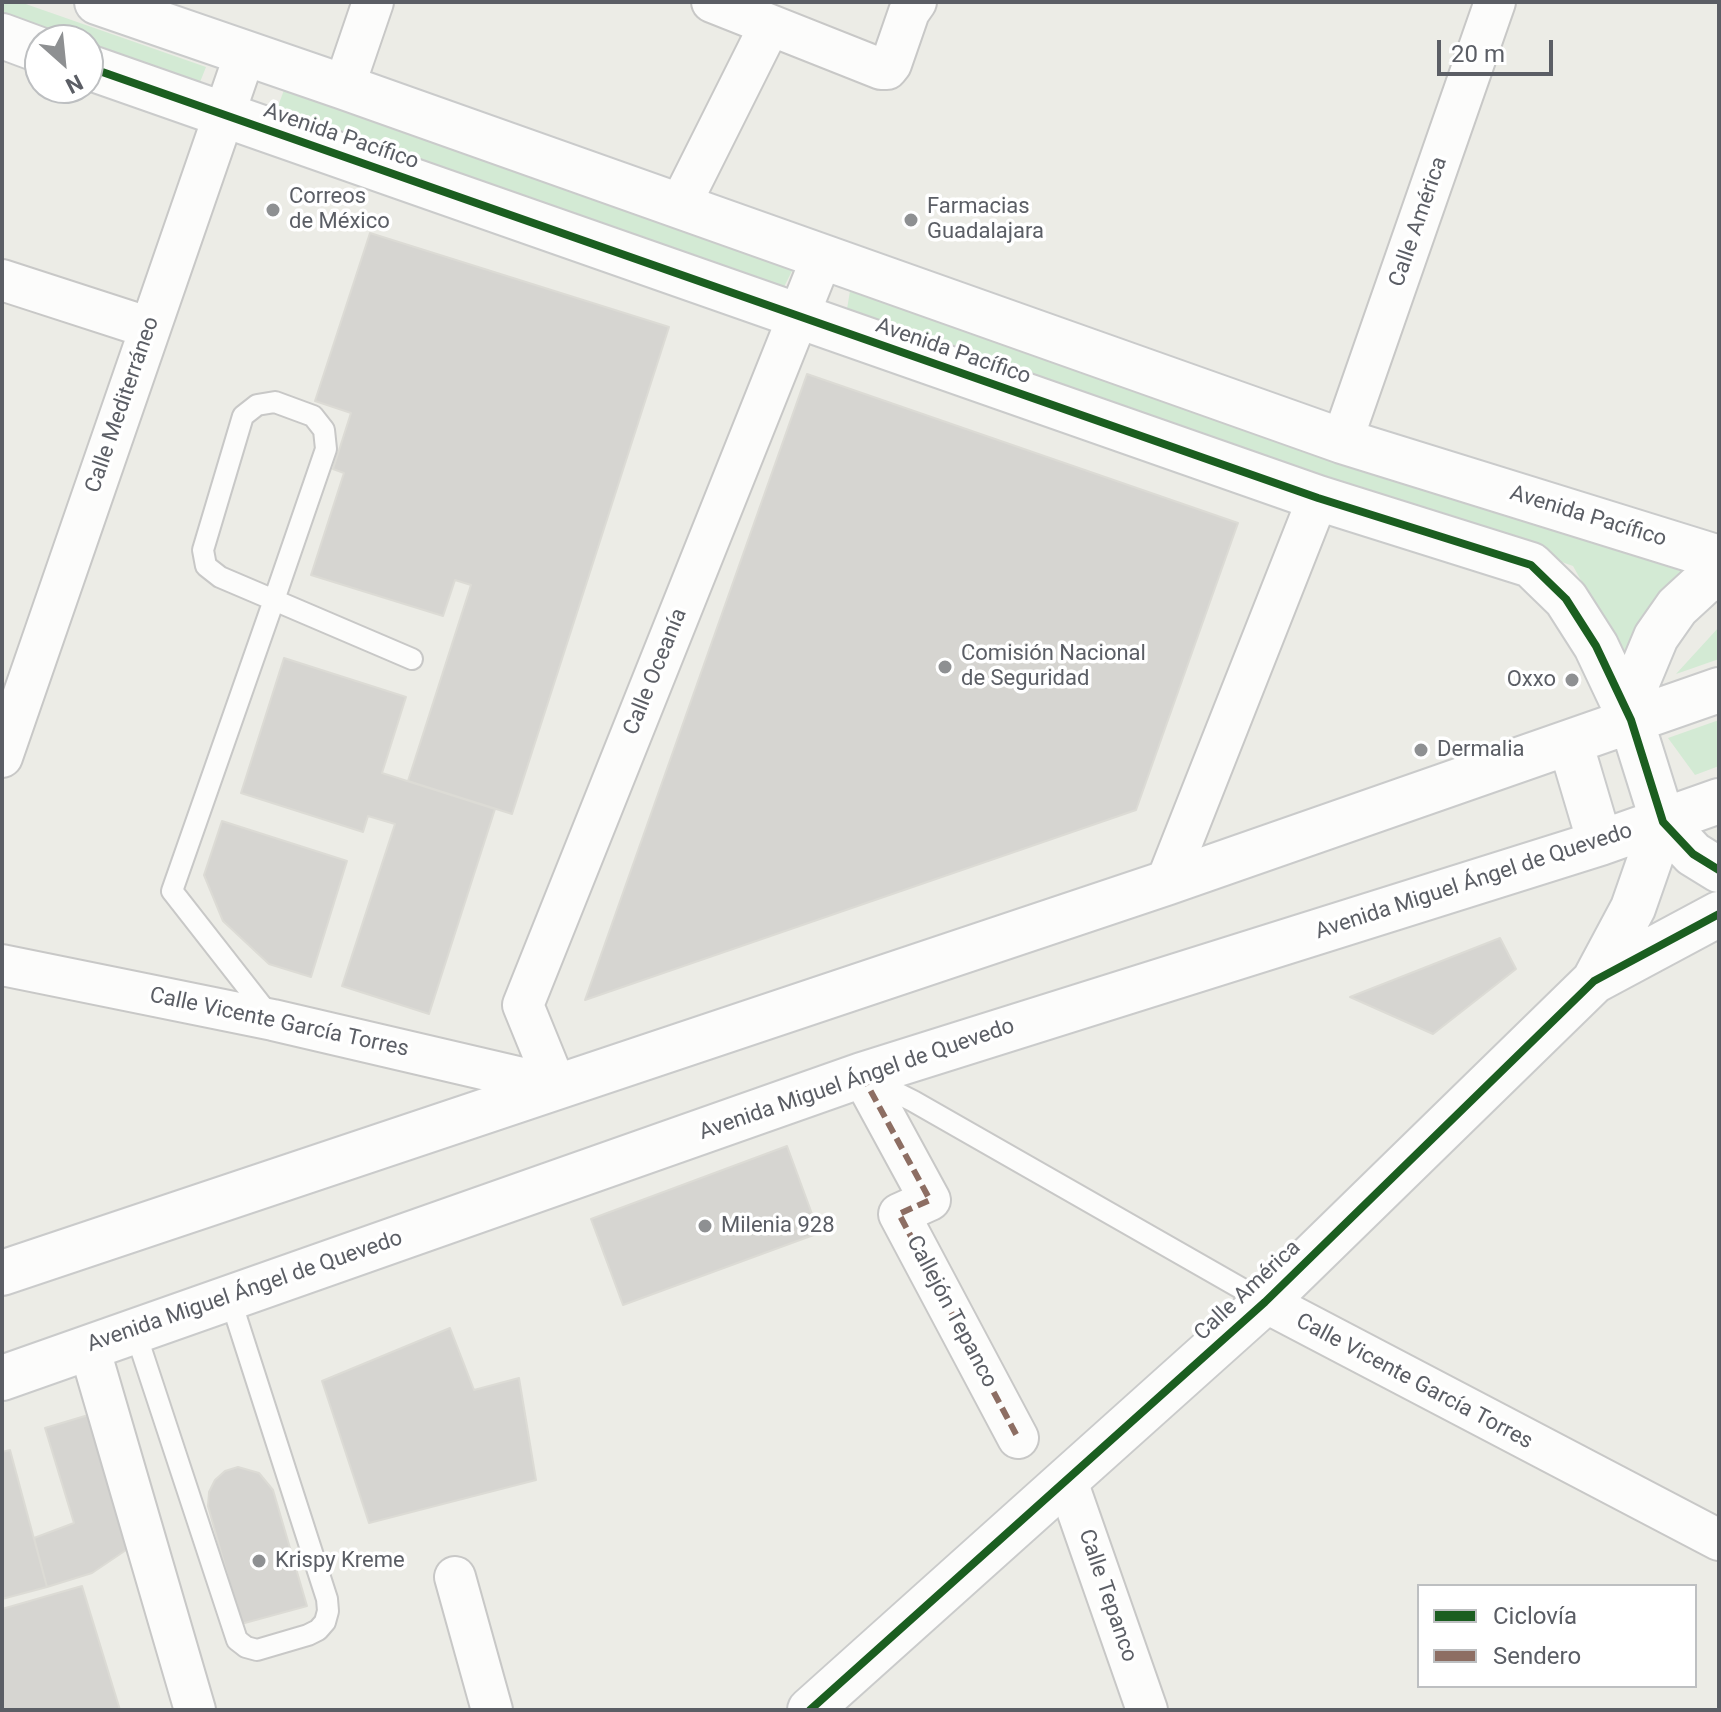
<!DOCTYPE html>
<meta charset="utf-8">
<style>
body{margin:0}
#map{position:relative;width:1721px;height:1712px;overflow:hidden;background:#ecece6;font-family:Roboto,sans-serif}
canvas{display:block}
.frame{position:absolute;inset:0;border:4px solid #5b5e65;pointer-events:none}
.legend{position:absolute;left:1417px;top:1584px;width:280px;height:104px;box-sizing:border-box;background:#fff;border:2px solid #bdbfc1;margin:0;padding:10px 14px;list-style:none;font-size:24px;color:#5b5e65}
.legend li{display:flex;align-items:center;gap:16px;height:40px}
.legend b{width:40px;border:2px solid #bdbfc1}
.north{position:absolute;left:24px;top:24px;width:80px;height:80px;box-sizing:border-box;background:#fff;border:2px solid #bdbfc1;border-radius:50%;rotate:153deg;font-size:22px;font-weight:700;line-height:32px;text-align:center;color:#5b5e65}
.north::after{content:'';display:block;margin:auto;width:28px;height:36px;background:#8e9092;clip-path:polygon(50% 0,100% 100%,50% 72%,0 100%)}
.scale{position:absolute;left:1437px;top:40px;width:116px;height:36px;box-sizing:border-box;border:4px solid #5b5e65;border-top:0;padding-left:10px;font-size:24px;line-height:28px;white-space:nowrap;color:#5b5e65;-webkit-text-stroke:6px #fff;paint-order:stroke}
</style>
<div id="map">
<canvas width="1721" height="1712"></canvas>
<div class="frame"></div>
<ul class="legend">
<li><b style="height:10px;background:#1b5e20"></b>Ciclovía</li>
<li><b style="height:10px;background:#8d6e63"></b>Sendero</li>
</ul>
<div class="north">N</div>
<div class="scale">20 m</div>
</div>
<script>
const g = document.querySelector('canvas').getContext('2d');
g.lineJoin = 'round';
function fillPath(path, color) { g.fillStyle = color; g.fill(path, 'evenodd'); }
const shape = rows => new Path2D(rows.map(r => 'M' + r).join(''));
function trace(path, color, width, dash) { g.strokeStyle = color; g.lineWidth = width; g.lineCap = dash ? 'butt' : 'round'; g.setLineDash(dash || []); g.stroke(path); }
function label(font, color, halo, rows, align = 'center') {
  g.font = font + ' Roboto,sans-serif'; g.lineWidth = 7; g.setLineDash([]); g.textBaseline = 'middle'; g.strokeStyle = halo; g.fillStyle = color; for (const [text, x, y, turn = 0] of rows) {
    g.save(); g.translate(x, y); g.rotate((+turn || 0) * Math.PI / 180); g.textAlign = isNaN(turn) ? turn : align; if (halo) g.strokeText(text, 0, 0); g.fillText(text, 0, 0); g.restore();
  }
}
fillPath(shape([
 [2,2,20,2,206,67,200,82,88,42,88,40,81,40,2,12],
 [284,90,793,269,783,289,277,109],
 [850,291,1691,571,1624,658,1573,566,847,309],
 [1719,627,1719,659,1676,674],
 [1719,720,1719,766,1695,775,1668,738]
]), '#d3ead4');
const building = shape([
 [370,233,669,327,512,814,408,781,471,585,455,580,443,616,311,575,344,473,333,469,351,413,315,401,370,233],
 [807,374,1238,523,1136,810,585,1000,807,374],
 [284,658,406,697,382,773,495,809,429,1014,342,986,395,824,368,816,363,832,241,793,284,658],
 [222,821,347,861,311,977,269,964,223,921,204,875,222,821],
 [1500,938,1516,969,1433,1034,1350,997,1500,938],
 [787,1146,819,1233,623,1305,591,1219,787,1146],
 [450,1328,474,1390,519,1378,536,1480,369,1523,322,1381,450,1328],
 [95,1413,135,1544,92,1573,47,1587,34,1538,74,1523,45,1428,95,1413],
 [10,1450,47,1587,2,1599,2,1452,10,1450],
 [238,1467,259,1473,273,1490,307,1606,241,1624,208,1506,209,1492,215,1480,225,1471,238,1467],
 [82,1586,120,1710,2,1710,2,1609,82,1586]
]);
fillPath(building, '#d6d5d1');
trace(building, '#dcdbd5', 2);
const lane = shape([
 [269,1015,172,891,274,600,326,449,324,430,313,416,275,402,257,405,243,416,203,550,206,566,220,577,274,600,412,659],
 [871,1080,913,1101,1265,1302],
 [135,1331,237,1640,246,1647,257,1650,308,1635,318,1630,325,1622,328,1611,327,1599,230,1298]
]);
const street = shape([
 [712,2,881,69,887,69,891,64,909,12,916,2],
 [344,87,373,2],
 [679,207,769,27],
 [2,280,150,328],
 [1342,441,1495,2],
 [2,757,245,54],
 [1166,883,1318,498],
 [2,965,273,1020,556,1086],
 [862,1075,930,1200,899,1214,1018,1438],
 [556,1086,523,1005,822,257],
 [1265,1302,1719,1540],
 [89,1347,195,1710],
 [1067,1481,1147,1710],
 [455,1577,492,1710]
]);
const secondary = shape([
 [97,2,344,87,1342,441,1719,558],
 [2,36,40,50],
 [88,67,1318,498,1531,565,1566,599,1596,646,1631,720,1663,822,1693,854,1719,870],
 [1631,720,1636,685,1656,637,1677,607,1702,584,1719,573],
 [1570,742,1600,843],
 [1594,981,1633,908,1663,822],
 [2,1273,1166,883,1719,690],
 [2,1378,862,1075,1600,843,1719,801],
 [810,1710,1265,1302,1594,981,1719,914]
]);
trace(lane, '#c8c8c7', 24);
trace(street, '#c8c8c7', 44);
trace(secondary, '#cacbcb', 48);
trace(lane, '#fcfcfb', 20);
trace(street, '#fcfcfb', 40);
trace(secondary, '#fcfcfb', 44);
trace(shape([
 [862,1075,930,1200,899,1214,1018,1438]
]), '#8d6e63', 6, [12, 6]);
trace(shape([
 [88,67,1318,498,1531,565,1566,599,1596,646,1631,720,1663,822,1693,854,1719,870],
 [810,1710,1265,1302,1594,981,1719,914]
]), '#1b5e20', 8);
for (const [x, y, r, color] of [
 [273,210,8,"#8e9092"],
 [911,220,8,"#8e9092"],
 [945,667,8,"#8e9092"],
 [1572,680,8,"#8e9092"],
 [1421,750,8,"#8e9092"],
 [705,1226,8,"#8e9092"],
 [259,1561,8,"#8e9092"]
]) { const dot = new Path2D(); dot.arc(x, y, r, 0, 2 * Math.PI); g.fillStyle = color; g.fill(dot); trace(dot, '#fff', 3); }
label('22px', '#5b5e65', '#fff', [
 ["Avenida Pacífico",341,137,19],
 ["Calle América",1419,222,-71],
 ["Avenida Pacífico",953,352,19],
 ["Calle Mediterráneo",123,405,-71],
 ["Avenida Pacífico",1588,517,17],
 ["Calle Oceanía",656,672,-68],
 ["Avenida Miguel Ángel de Quevedo",1474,882,-18],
 ["Calle Vicente García Torres",279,1023,12],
 ["Avenida Miguel Ángel de Quevedo",857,1080,-19],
 ["Calle América",1248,1291,-43],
 ["Avenida Miguel Ángel de Quevedo",245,1292,-19],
 ["Callejón Tepanco",951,1312,62],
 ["Calle Vicente García Torres",1414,1382,28],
 ["Calle Tepanco",1107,1596,71]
]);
label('22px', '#5b5e65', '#fff', [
 ["Correos",289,197],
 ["de México",289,222],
 ["Farmacias",927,207],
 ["Guadalajara",927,232],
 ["Comisión Nacional",961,654],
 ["de Seguridad",961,679],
 ["Oxxo",1556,680,"right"],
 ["Dermalia",1437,750],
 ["Milenia 928",721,1226],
 ["Krispy Kreme",275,1561]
], 'left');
</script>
